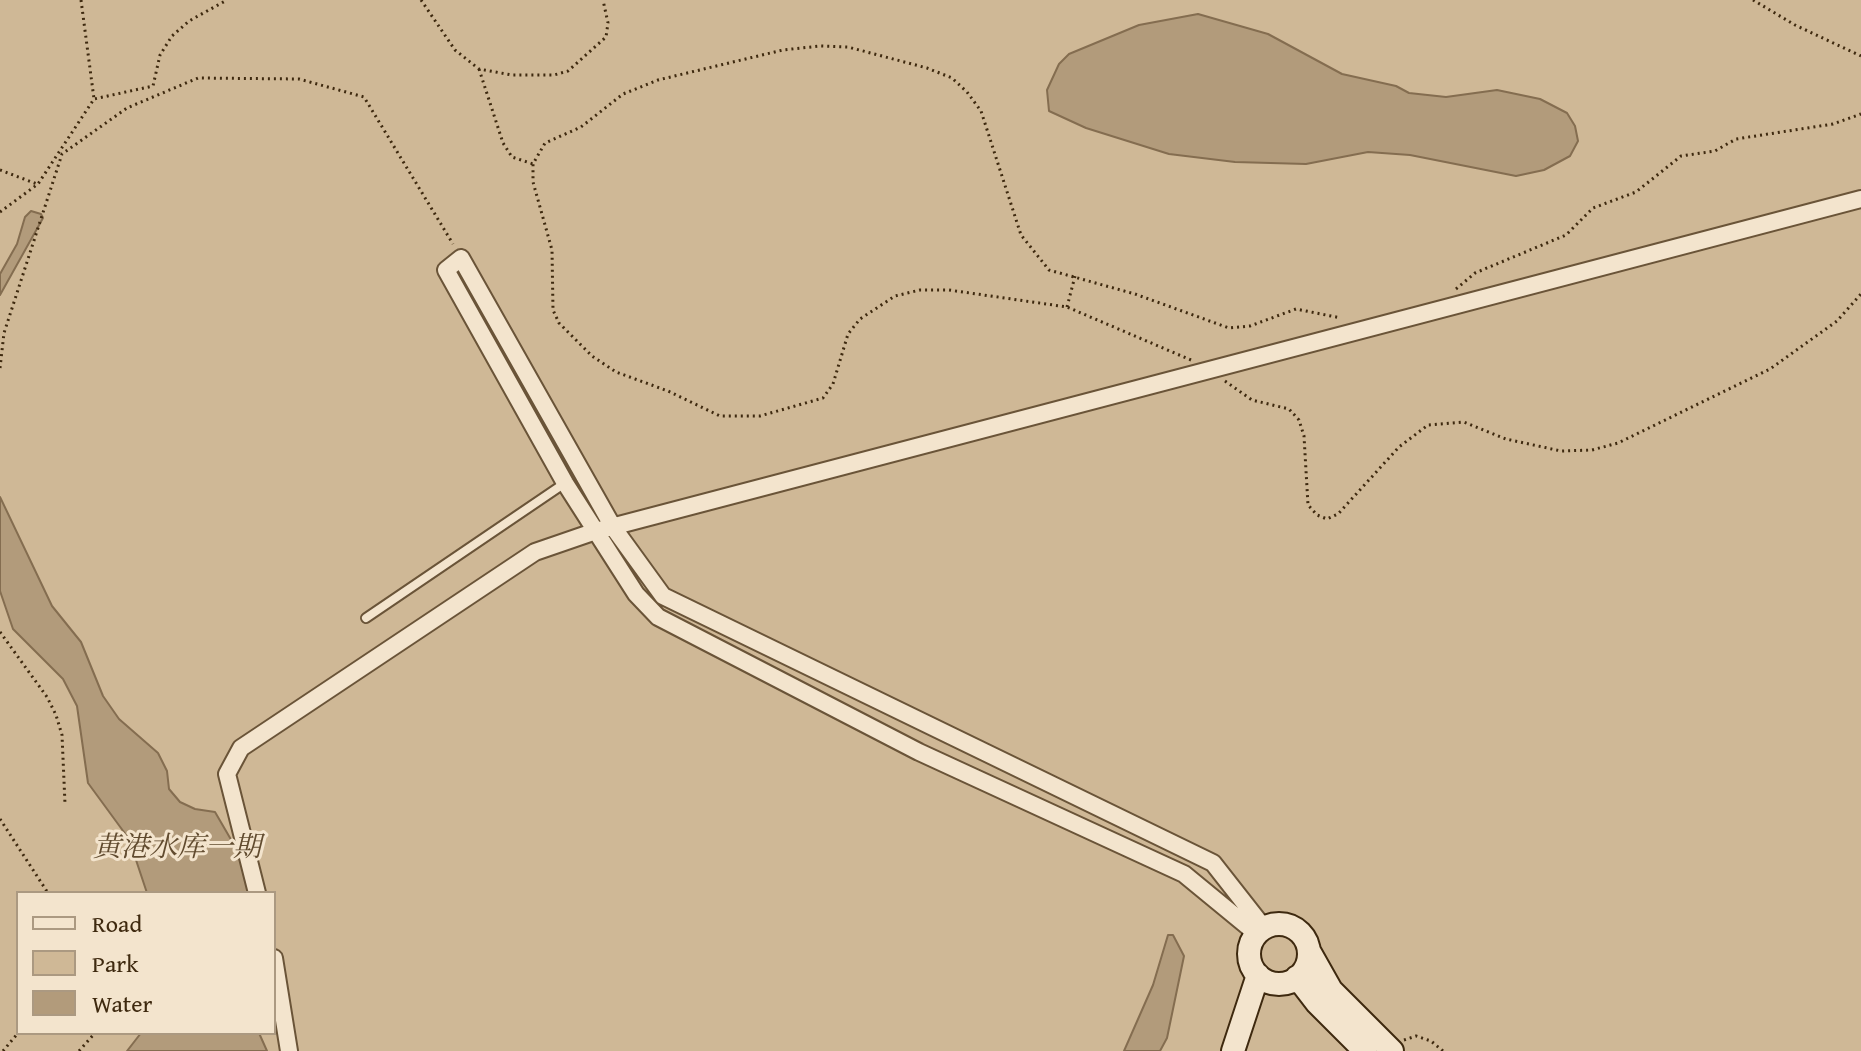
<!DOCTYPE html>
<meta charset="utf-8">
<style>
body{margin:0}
#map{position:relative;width:1861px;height:1051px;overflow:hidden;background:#edd5b2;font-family:"Gentium Book Plus",serif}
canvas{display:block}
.legend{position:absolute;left:16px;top:891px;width:260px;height:144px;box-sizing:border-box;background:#f3e4cd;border:2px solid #ab9981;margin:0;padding:10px 14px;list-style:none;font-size:24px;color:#3e290f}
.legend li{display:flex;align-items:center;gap:16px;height:40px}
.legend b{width:40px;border:2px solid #ab9981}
</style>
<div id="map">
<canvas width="1861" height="1051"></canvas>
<ul class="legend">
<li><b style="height:10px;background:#f3e4cd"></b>Road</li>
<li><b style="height:22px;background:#cfb896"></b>Park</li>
<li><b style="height:22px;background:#b29b7b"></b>Water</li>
</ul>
</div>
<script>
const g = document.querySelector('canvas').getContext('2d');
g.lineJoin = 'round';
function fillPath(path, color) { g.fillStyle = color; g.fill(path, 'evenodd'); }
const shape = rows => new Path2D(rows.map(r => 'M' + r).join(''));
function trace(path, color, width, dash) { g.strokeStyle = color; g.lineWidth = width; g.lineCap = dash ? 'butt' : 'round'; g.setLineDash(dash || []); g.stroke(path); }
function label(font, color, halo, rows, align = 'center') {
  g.font = font + ' "Gentium Book Plus","Noto Serif SC",serif'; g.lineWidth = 6; g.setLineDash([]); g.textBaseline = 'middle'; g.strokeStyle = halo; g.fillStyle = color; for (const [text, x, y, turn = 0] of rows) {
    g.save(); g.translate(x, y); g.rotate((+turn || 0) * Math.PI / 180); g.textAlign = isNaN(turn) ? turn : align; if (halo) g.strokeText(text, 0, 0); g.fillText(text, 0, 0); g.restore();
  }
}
fillPath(shape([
 [0,0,1861,0,1861,1051,0,1051],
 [18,893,274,893,274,1033,18,1033]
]), '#cfb896');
const water = shape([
 [1198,14,1268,34,1342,74,1396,86,1409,93,1446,97,1497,90,1540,99,1567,113,1575,126,1578,141,1570,156,1544,170,1516,176,1410,155,1368,152,1306,164,1235,162,1169,154,1086,128,1049,111,1047,90,1059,64,1069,54,1139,25,1198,14],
 [31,211,41,214,43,218,0,295,0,274,17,244,25,217,31,211],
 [0,497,52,606,81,642,103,696,119,719,158,753,167,771,169,789,180,802,195,809,215,812,262,893,147,893,129,839,88,783,77,706,63,679,13,629,0,591,0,497],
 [1168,935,1173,935,1184,956,1167,1038,1160,1051,1124,1051,1153,985,1168,935],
 [141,1033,259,1033,267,1051,127,1051,141,1033]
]);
fillPath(water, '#b29b7b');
trace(water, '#846d50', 2);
const lane = shape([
 [366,618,565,483]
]);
const street = shape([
 [257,893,227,774,241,748,535,552,596,531,1861,199],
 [1257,934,1184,874,919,752,658,617,636,594,565,483,446,270,461,258,613,527,663,596,1213,863,1264,928],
 [274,958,289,1051]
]);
const secondary = shape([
 '1249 954a30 30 0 1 1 60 0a30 30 0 1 1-60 0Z',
 [1309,951,1331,990,1392,1051],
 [1297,977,1317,1003,1365,1051],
 [1233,1051,1258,975]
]);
trace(lane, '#6a5438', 12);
trace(street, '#6a5438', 20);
trace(secondary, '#3e290f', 26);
trace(shape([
 [81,0,94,99],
 [421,0,455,50,479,69,512,75,554,75,568,71,606,37,608,23,603,0],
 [1753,0,1795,25,1861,56],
 [479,69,503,143,512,157,533,164],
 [0,170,37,184],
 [0,212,38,184,94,99,153,86,160,55,172,36,189,21,227,0],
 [1456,289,1475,273,1566,235,1593,208,1636,192,1681,156,1715,151,1736,139,1833,124,1861,114],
 [1067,307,1075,276],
 [1191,360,1067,307,949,290,920,290,895,296,860,319,848,334,833,384,823,398,760,416,720,416,668,391,616,372,592,356,559,323,553,310,552,250,533,182,533,164,545,143,581,127,623,94,658,80,783,50,820,46,848,47,927,68,952,78,967,92,981,111,1021,235,1049,270,1135,294,1229,328,1250,326,1296,309,1341,318],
 [0,368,4,333,62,154,127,108,198,78,299,79,364,97,453,244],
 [1225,381,1252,400,1289,409,1299,420,1304,436,1308,505,1317,515,1327,519,1338,514,1399,447,1428,425,1464,422,1506,439,1561,451,1592,450,1618,443,1770,369,1837,321,1861,294],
 [0,632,47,697,56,715,62,735,65,804],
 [0,819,48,893],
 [1404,1040,1416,1036,1431,1041,1443,1051],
 [3,1051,18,1033],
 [79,1051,95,1033]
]), '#3e290f', 3, [2, 4]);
trace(lane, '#f3e4cd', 8);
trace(street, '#f3e4cd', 16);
trace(secondary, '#f3e4cd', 22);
label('italic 28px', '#614b2f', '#f3e4cd', [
 ["黄港水库一期",177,849]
]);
</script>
